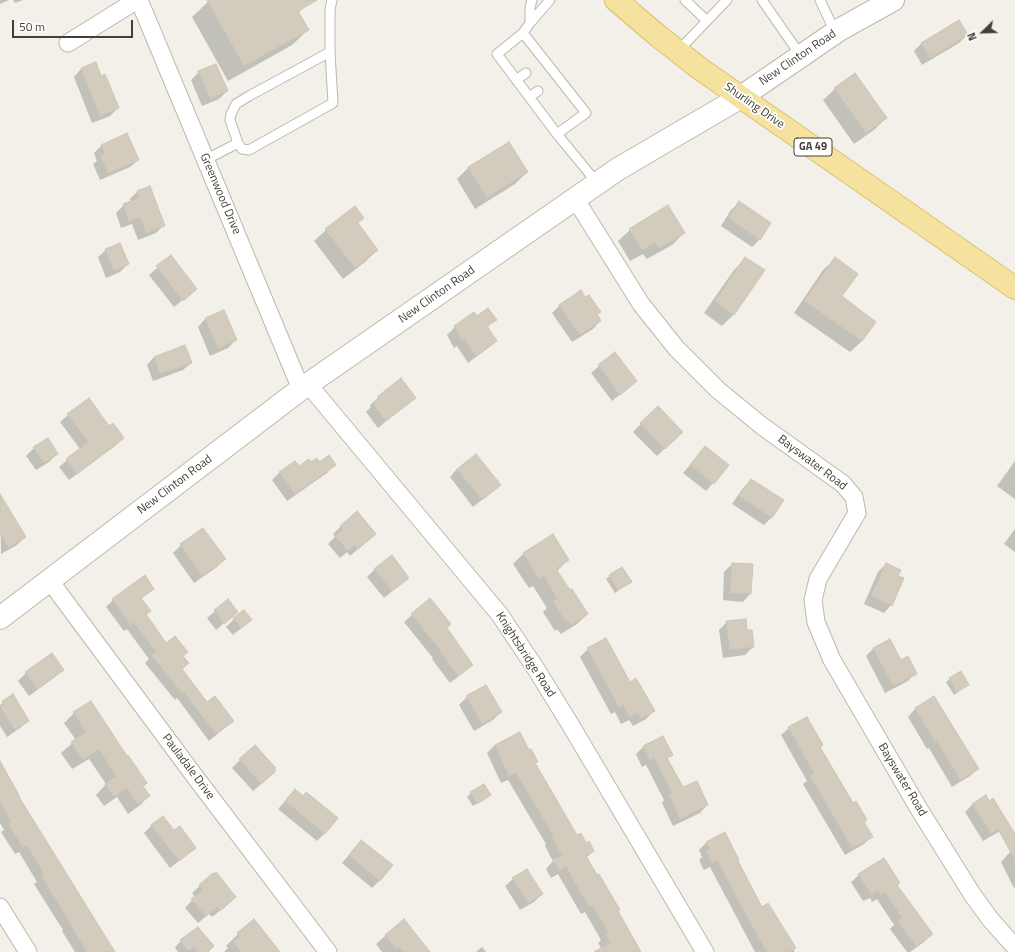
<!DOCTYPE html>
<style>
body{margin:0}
#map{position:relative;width:1015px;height:952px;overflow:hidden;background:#f2f0e8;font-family:"Titillium Web",sans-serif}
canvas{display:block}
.north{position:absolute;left:963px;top:12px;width:40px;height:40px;-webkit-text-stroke:3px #fff;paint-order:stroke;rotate:247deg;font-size:11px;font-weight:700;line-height:16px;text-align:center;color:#454037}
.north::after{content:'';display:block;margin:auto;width:14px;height:18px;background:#454037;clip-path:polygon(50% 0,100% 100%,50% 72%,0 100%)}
.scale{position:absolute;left:12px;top:20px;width:121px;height:18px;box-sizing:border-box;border:2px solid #454037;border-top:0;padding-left:5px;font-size:12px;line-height:14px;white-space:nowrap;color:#454037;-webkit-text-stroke:3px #fff;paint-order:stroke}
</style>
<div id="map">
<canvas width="1015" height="952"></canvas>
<div class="north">N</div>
<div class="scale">50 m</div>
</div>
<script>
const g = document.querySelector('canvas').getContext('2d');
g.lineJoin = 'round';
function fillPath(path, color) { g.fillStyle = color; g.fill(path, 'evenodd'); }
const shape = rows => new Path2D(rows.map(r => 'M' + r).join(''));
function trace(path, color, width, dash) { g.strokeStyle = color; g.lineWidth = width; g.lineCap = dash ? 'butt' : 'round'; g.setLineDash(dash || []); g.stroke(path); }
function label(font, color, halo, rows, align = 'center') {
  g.font = font + ' "Titillium Web",sans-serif'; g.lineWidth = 3.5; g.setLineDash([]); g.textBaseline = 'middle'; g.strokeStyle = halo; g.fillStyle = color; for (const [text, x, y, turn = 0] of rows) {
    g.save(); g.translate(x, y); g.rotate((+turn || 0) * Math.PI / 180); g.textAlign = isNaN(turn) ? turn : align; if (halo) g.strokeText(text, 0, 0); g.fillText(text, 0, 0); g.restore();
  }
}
fillPath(shape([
 [0,0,9,0,0,4],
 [13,0,23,0,15,3],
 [210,0,303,0,306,5,298,13,308,30,292,45,228,81,192,17],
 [967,35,959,43,922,65,914,51,922,43],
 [96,64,101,77,118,108,110,116,92,123,74,77,81,69],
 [199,72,227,91,219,99,202,106,191,80],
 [835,89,886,118,874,130,854,144,823,100],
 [509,143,527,172,515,184,475,209,457,179,468,168],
 [101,146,138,160,130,167,100,180,93,164,97,161,94,153],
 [137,192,164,225,156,233,138,240,132,224,121,228,116,213,124,205,131,202,130,199],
 [739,203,760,239,752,247,721,226,731,210],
 [357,223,377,250,365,262,343,279,314,241,326,230],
 [630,230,684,233,672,245,647,259,643,254,630,261,618,241],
 [106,250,128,264,120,272,106,278,98,257],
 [170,257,196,289,174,307,149,275],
 [746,258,734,314,722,326,704,313,734,270],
 [835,259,841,296,875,322,862,341,850,352,794,313,823,270],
 [585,298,599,312,596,315,600,321,593,329,572,342,552,313,560,305],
 [224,311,236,340,228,348,210,356,198,327,205,319],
 [477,318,495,319,487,328,496,341,488,348,468,363,457,346,454,348,447,335,455,327],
 [614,353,636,381,612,401,591,373],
 [154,357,191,363,183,370,153,381,147,365],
 [415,397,378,428,366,412,371,407,370,405,378,398],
 [658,407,682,432,657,456,633,432],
 [68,415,109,427,123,438,115,446,69,480,59,467,80,449,60,422],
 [34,448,57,454,49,462,36,470,26,456],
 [705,448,713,483,706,491,683,473],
 [1015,461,1015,499,997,486],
 [319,463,334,465,327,473,287,501,272,480,280,472],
 [457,469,492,492,473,507,450,477],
 [751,480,771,518,764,525,732,504,743,488],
 [0,495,25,537,17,545,1,554],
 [357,512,375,534,350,556,347,552,340,558,328,544,335,537,333,534],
 [203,529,224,559,217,567,194,583,173,553,181,545],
 [1015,529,1015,552,1004,544],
 [553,535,568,560,557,571,570,592,587,614,577,624,561,634,557,629,555,631,543,612,547,608,533,586,529,588,513,564,523,554],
 [732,564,750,594,743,602,723,600,724,572],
 [886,564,897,576,891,605,884,613,864,604,878,572],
 [375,569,408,578,384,598,367,577],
 [610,576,630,582,615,593,606,579],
 [153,588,141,599,149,611,145,615,166,645,182,656,181,669,207,703,233,721,209,741,177,698,175,700,145,663,149,659,127,629,124,631,106,607,113,600],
 [228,600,237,612,216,630,207,618],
 [412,615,472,665,464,672,450,683,432,659,433,658,404,622],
 [234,619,251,620,233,635,226,627],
 [727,622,746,632,753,647,745,655,723,658,719,630],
 [874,648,901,661,915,673,908,681,885,693,866,656],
 [588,649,630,683,654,711,646,719,633,726,629,720,621,724,615,712,611,714,580,657],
 [52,654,63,670,55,677,29,696,18,681,26,673],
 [950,679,968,685,954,695,946,682],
 [13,696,28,721,20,728,7,737,0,726,0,705],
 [467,697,501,712,493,720,474,731,459,705],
 [934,698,977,769,970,776,952,787,929,748,927,749,908,717,915,709],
 [74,713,126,757,142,786,149,796,139,806,128,814,117,797,104,806,96,795,106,784,89,759,72,769,61,753,76,740,64,723],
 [789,728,819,747,871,837,864,844,845,855,803,784,807,781,781,735],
 [520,734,528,751,536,762,534,764,577,836,593,851,586,858,617,912,637,952,596,952,602,949,598,943,601,940,585,912,581,914,558,874,551,878,546,869,553,861,545,846,546,844,508,780,501,783,487,753,495,745],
 [643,747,671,755,667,759,683,789,707,805,700,813,673,826,662,803,664,800,646,765,642,767,636,754],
 [240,760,266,780,253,791,232,768],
 [0,764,18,798,115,952,75,952,62,931,63,930,34,884,37,882,19,852,15,854,1,832,4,830,0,823],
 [295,790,325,833,317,841,278,809],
 [471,793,490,795,473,806,467,797],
 [985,797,1000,831,983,841,965,812,973,804],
 [152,825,173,832,195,848,170,868,144,833],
 [725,834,737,861,761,908,795,952,755,952,710,867,704,870,699,860,702,857,699,850,706,843],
 [361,841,380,880,372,888,342,863],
 [1015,850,1015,887,1014,888,1001,862,1008,854],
 [859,875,896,886,932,934,924,942,910,952,907,952,890,929,894,925,877,899,872,902,870,898,863,901,851,882],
 [513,879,542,894,534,902,520,910,505,886],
 [200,886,227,905,212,917,209,914,198,923,185,908,195,897,192,893],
 [404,920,429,952,382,952,376,944],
 [254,921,278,952,224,952,228,948,226,946,238,934],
 [181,941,207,952,178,952,175,947],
 [482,947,486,952,476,952]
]), '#0003');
const building = shape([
 [207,0,317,0,298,11,309,30,244,66,207,0],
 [959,20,968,35,930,58,921,43,959,20],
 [96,62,101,76,105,74,119,108,100,116,81,68,96,62],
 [216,64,228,91,210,99,198,71,216,64],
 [855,73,887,118,866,133,834,88,855,73],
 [127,133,139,160,108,173,100,156,105,154,101,145,127,133],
 [509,142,528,172,487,198,468,167,509,142],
 [150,186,165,226,146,233,140,217,129,221,123,204,139,198,137,191,150,186],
 [739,201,771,223,760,240,728,218,739,201],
 [668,205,685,233,659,248,655,243,642,250,629,229,668,205],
 [355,206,364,218,358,223,378,250,355,268,325,229,355,206],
 [120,243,129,264,114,271,105,249,120,243],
 [171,255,197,289,183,301,156,266,171,255],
 [745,257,765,270,734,315,715,301,745,257],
 [835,257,858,274,842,296,876,322,862,341,804,301,835,257],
 [581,290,585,297,589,295,601,312,597,314,601,321,580,335,559,305,581,290],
 [488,308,497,320,487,326,497,341,476,356,465,339,462,341,454,326,474,312,477,316,488,308],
 [224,310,237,340,218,349,205,318,224,310],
 [185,345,192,363,160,374,154,357,185,345],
 [615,352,637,381,620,395,598,365,615,352],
 [401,378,416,398,386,421,373,404,379,399,377,397,401,378],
 [89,398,109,426,113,423,124,438,77,474,66,459,88,442,67,414,89,398],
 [658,406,683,432,665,449,640,423,658,406],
 [48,438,58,454,44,463,33,447,48,438],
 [705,446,729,465,714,484,690,465,705,446],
 [476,454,501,485,482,500,457,469,476,454],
 [329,455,336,465,295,494,279,472,295,461,299,466,309,459,311,462,317,458,319,462,329,455],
 [751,479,784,500,772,518,739,496,751,479],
 [0,494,26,537,9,548,0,533,0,494],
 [357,511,376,534,358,549,355,545,348,551,335,536,343,529,340,526,357,511],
 [203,528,226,559,202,576,180,544,203,528],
 [553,534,569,560,556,569,570,590,572,589,588,614,571,625,568,620,565,621,553,601,557,598,544,576,539,579,523,553,553,534],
 [392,555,409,578,392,591,374,569,392,555],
 [732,563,753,564,751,594,730,593,732,563],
 [886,563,901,570,898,576,904,578,892,606,871,596,886,563],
 [622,567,632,582,618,590,609,575,622,567],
 [145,575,154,589,141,598,151,611,146,614,166,643,175,636,188,652,183,656,189,663,182,669,207,702,215,696,234,721,216,734,184,692,182,693,151,655,156,652,134,623,131,625,112,599,145,575],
 [430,598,451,624,447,628,473,665,458,676,439,650,440,650,411,614,430,598],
 [228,599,238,612,224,624,214,610,228,599],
 [244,610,252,620,241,628,233,618,244,610],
 [746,619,747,630,752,630,754,647,730,650,726,621,746,619],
 [606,638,630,682,636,678,655,711,641,719,637,713,629,717,623,705,619,707,587,648,606,638],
 [890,639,901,660,908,656,917,674,893,686,873,648,890,639],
 [52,653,64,670,37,689,25,672,52,653],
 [961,671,969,685,957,692,949,678,961,671],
 [486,685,502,712,482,724,466,696,486,685],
 [13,694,29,721,15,730,0,707,4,705,2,701,13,694],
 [934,696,979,769,960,780,937,741,935,742,915,708,934,696],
 [91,701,127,756,128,755,147,783,143,786,150,796,138,804,127,788,114,797,105,784,116,776,99,749,83,760,71,742,86,732,73,712,91,701],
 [807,717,823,745,820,747,853,803,856,801,867,820,864,822,873,837,852,848,810,776,814,773,788,727,807,717],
 [520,732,529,750,531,749,538,762,535,763,577,835,581,833,586,843,589,841,594,851,586,856,597,875,599,874,620,910,618,911,641,952,594,952,610,943,605,934,608,932,592,905,589,907,566,867,559,871,553,860,562,856,552,838,554,837,516,773,509,776,495,745,520,732],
 [663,736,673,755,667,758,683,787,697,781,708,805,680,819,669,794,672,793,654,758,650,760,643,746,663,736],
 [255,745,275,767,275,772,261,784,239,759,255,745],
 [0,761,20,797,19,797,115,952,87,952,69,922,70,922,41,876,44,874,27,845,23,847,8,824,11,822,0,802,0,761],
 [484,784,491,795,477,804,470,792,484,784],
 [295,789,303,796,306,792,338,818,325,834,285,801,295,789],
 [986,795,989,801,993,798,1015,834,1015,860,998,829,991,834,972,804,986,795],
 [163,816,174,830,180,826,196,848,179,861,151,825,163,816],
 [725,832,739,860,738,861,762,907,768,903,796,948,789,952,767,952,754,930,717,860,712,863,706,851,710,849,706,842,725,832],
 [361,840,393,865,380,881,349,855,361,840],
 [884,858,900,883,897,885,933,934,916,946,897,921,902,918,885,892,880,895,878,891,871,895,858,874,884,858],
 [527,869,543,894,528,903,512,878,527,869],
 [216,872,236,897,220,911,217,907,206,916,191,899,203,890,199,885,213,873,214,874,216,872],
 [254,919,280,952,241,952,233,942,240,937,237,933,254,919],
 [404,919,430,952,403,952,399,947,396,949,385,935,404,919],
 [198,927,214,946,208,952,199,952,194,947,188,951,180,940,198,927]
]);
fillPath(building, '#d3ccbe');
trace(building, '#cdc4b2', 1);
const service = shape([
 [550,0,530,23,523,33,497,54,557,134,598,184],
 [685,0,707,21],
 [762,0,801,56],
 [820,0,835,32],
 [530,23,530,8,532,0],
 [523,33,586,113,557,134],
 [678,51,727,0],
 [330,52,249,96,236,104,231,114,230,120,238,143,242,149,249,150,333,103,330,52,330,10,332,0],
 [516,80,526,73],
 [529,97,538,91],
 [205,160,238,143]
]);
const minor = shape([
 [139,0,301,389],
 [68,43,137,0],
 [576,200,641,304,676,348,718,390,762,426,843,484,854,497,857,513,818,579,813,600,816,622,832,660,919,809,972,894,990,919,1015,947],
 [308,384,500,615,536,669,570,724,705,952],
 [50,581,196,778,328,952],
 [0,907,28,952]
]);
const tertiary = shape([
 [0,618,301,389,618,169,741,97,839,30,893,0]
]);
const primary = shape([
 [616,0,657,35,699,68,1015,288]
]);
trace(service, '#bdb8ab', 11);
trace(minor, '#bdb8ab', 19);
trace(tertiary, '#bdb8ab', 24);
trace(primary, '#d9c06f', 24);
trace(service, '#fff', 9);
trace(minor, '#fff', 17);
trace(tertiary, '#fff', 22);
trace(primary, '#f5e29e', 22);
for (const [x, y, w] of [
 [813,147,38]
]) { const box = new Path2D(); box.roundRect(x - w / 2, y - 9, w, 18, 3); g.fillStyle = '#fff'; g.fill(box); trace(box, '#454037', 1); }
label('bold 11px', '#454037', null, [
 ["GA 49",813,147]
]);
label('12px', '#454037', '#fff', [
 ["New Clinton Road",798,58,-34],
 ["Shurling Drive",754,106,35],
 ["Greenwood Drive",220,194,67],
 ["New Clinton Road",437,295,-35],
 ["Bayswater Road",812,463,37],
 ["New Clinton Road",175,485,-37],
 ["Knightsbridge Road",525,655,57],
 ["Pauladale Drive",188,767,53],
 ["Bayswater Road",902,780,59]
]);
</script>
